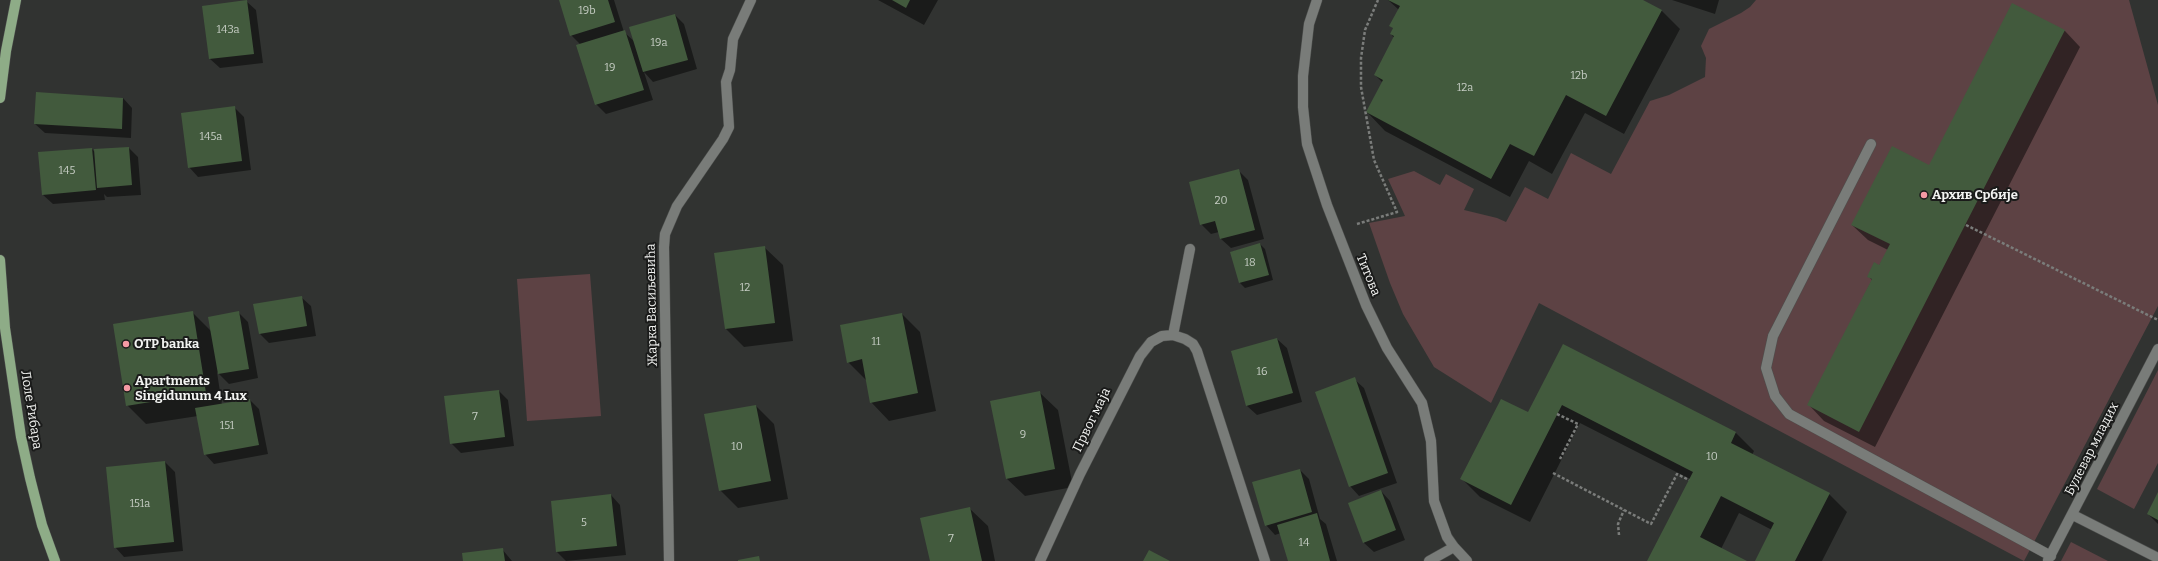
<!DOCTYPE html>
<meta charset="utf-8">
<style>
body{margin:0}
canvas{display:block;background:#313331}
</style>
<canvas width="2158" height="561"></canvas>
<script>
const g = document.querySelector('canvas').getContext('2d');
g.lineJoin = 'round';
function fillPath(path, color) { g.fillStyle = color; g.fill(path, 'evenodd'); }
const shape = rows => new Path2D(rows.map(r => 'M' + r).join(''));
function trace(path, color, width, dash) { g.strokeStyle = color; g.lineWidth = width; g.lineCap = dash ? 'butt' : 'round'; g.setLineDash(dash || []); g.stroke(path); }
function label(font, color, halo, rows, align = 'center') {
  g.font = font + ' Bitter,serif'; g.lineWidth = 4; g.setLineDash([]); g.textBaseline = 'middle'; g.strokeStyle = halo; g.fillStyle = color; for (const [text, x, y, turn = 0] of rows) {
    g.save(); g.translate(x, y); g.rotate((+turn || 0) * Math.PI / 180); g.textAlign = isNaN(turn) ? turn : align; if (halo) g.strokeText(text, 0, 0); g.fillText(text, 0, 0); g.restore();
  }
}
fillPath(shape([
 [1756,0,2129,0,2158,105,2158,306,2024,561,1539,303,1491,403,1434,367,1403,314,1390,283,1369,223,1405,216,1388,179,1414,171,1440,185,1446,174,1474,189,1464,210,1497,218,1506,222,1525,187,1548,199,1571,153,1611,174,1650,101,1669,95,1705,77,1706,58,1701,46,1709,29,1741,13,1750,7],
 [590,274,601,416,527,421,517,279],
 [2158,370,2158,463,2134,509,2097,489],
 [2071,542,2108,561,2061,561]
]), '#5d4244');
fillPath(shape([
 [561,0,614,0,624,32,635,42,675,15,684,24,697,69,653,82,644,72,653,100,606,114,596,104,581,45,571,35],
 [878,0,938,0,924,25],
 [1388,0,1641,0,1662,11,1680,29,1624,134,1585,113,1552,174,1529,161,1510,197,1385,131,1367,112,1383,83,1375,75,1394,38,1391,34,1399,10],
 [1672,0,1719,0,1715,14],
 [246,1,256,10,263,63,220,68,210,59],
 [2013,5,2065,31,2080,47,1875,447,1824,421,1809,405,1872,280,1868,276,1879,266,1888,250,1868,240,1852,225,1930,166],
 [123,98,132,108,131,138,45,133,35,124],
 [234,107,244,117,251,170,198,177,189,167],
 [129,148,138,157,141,195,107,197,104,194,105,200,53,204,43,195,92,149,95,152],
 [1238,170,1248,180,1264,239,1231,248,1221,239,1219,232,1211,234,1201,224],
 [1260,244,1265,249,1273,280,1245,288,1240,283,1231,252],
 [764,247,783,265,793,341,744,347,726,329],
 [301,297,311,306,316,336,269,343,260,334],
 [192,312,211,331,238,312,248,322,258,378,229,384,217,372,222,405,250,400,259,409,268,454,214,464,205,454,198,416,146,424,127,405],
 [902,314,920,332,936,411,889,421,871,402,867,381,848,362],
 [1277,339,1287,348,1302,402,1257,415,1247,406],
 [1563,345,1736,433,1754,451,1752,455,1829,494,1847,512,1822,561,1756,561,1772,530,1739,513,1721,549,1745,561,1648,561,1690,479,1580,423,1530,522,1480,497,1461,478,1528,414],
 [1354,379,1364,388,1397,483,1359,496,1350,486],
 [499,391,508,400,514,446,461,453,451,443],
 [1039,392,1058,410,1073,487,1025,496,1006,478],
 [756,406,774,424,788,499,738,508,720,490],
 [165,462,175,472,183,551,124,557,115,547],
 [1300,470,1309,479,1320,519,1326,524,1337,561,1289,561,1281,533,1275,535,1266,525],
 [1381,491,1390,501,1405,540,1374,552,1364,543,1349,503],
 [611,495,620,505,626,555,566,561,557,552,552,502],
 [2158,495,2158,524,2148,514],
 [969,508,988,526,995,561,931,561],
 [502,549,512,561,464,561]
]), '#0007');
fillPath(shape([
 [247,0,254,54,209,59,202,6],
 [559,0,608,0,615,22,570,36],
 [892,0,910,0,906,8],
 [1388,0,1643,0,1662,10,1606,116,1566,95,1534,156,1510,144,1491,179,1366,112,1383,80,1374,75,1394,36,1390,34,1393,28,1389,26,1400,6],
 [2012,3,2065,30,1859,432,1807,405,1872,279,1867,277,1874,262,1879,265,1890,244,1851,225,1892,146,1929,165],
 [675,14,688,60,643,72,629,27],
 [625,30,644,90,595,105,576,45],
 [36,92,123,98,122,129,34,124],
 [235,106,242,161,188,168,181,113],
 [129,147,132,185,97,188,94,149],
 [92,148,96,190,42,195,38,152],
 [1239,169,1255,230,1220,239,1215,221,1200,225,1189,182],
 [1260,243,1269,275,1239,283,1230,252],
 [765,246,775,323,725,329,714,253],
 [302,296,307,326,259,334,253,304],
 [193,311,206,393,126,406,113,324],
 [239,311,249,369,218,374,208,317],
 [902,313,918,393,870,403,862,359,847,363,840,325],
 [1277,338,1293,393,1246,406,1231,351],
 [1563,344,1736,432,1731,443,1830,493,1795,561,1755,561,1774,523,1721,496,1700,537,1747,561,1647,561,1693,472,1562,405,1511,505,1460,479,1501,399,1528,412],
 [1355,377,1388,473,1349,487,1315,392],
 [499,390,505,437,450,444,444,396],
 [1040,391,1055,469,1006,479,990,401],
 [250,399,259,445,204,455,195,408],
 [756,405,771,481,719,491,704,414],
 [165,461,174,542,114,548,106,467],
 [1300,469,1312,512,1265,526,1252,482],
 [1381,490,1396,530,1363,543,1348,503],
 [2158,492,2158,520,2147,514],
 [611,494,617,546,556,552,551,501],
 [970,507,982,561,930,561,920,518],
 [1317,513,1330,561,1288,561,1277,525],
 [503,548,505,561,463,561,462,553],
 [1149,550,1170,561,1143,561],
 [759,556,760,561,738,561,738,560]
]), '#425a3d');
const minor = shape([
 [1317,0,1309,24,1303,76,1303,107,1307,144,1327,205,1366,305,1387,348,1422,403,1431,441,1434,501,1447,537,1454,547,1467,561],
 [1871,144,1773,336,1766,368,1775,396,1789,414,2051,556],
 [1173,335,1190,249],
 [2073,515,2158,558],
 [2048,560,2158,349],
 [669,561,664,247,665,234,677,206,723,139,729,127,726,82,730,70,733,39,751,0],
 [1040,561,1080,474,1140,356,1151,342,1162,336,1173,335,1185,339,1193,344,1197,351,1265,561],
 [1429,561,1454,547]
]);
const major = shape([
 [0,98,6,51,16,0],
 [0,260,5,328,21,437,30,478,42,525,55,561]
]);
trace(minor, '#4d4f4d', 11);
trace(major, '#4d4f4d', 11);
trace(shape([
 [1357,224,1397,212,1374,160,1361,87,1361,58,1365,30,1378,0],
 [1966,225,2158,320],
 [1557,414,1578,424,1560,459],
 [1553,473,1651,524,1677,474,1689,480],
 [1619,535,1618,524,1624,510]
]), '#7a7c7a', 2.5, [3, 2]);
trace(minor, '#797c79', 10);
trace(major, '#8eac87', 10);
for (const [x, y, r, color] of [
 [1924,195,4,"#f49aa3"],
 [126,344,4,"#f49aa3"],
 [127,388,4,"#f49aa3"]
]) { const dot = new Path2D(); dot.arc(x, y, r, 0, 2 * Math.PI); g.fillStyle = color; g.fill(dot); trace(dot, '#1a1b1a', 1.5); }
label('11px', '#c6cdc4', null, [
 ["19b",587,11],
 ["143a",228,30],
 ["19a",659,43],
 ["19",610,68],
 ["12b",1579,76],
 ["12a",1465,88],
 ["145a",211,137],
 ["145",67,171],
 ["20",1221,201],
 ["18",1250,263],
 ["12",745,288],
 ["11",876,342],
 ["16",1262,372],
 ["7",475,417],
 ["151",227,426],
 ["9",1023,435],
 ["10",737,447],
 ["10",1712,457],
 ["151a",140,504],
 ["5",584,523],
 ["7",951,539],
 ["14",1304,543]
]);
label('bold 13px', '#f2f3f1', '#1a1b1a', [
 ["Архив Србије",1932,195],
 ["OTP banka",134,344],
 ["Apartments",135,381],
 ["Singidunum 4 Lux",135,396]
], 'left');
label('13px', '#f2f3f1', '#1a1b1a', [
 ["Титова",1368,275,68],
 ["Жарка Васиљевића",652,305,-91],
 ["Лоле Рибара",31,410,81],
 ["Првог маја",1092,420,-64],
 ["Булевар младих",2092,449,-63]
]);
</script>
